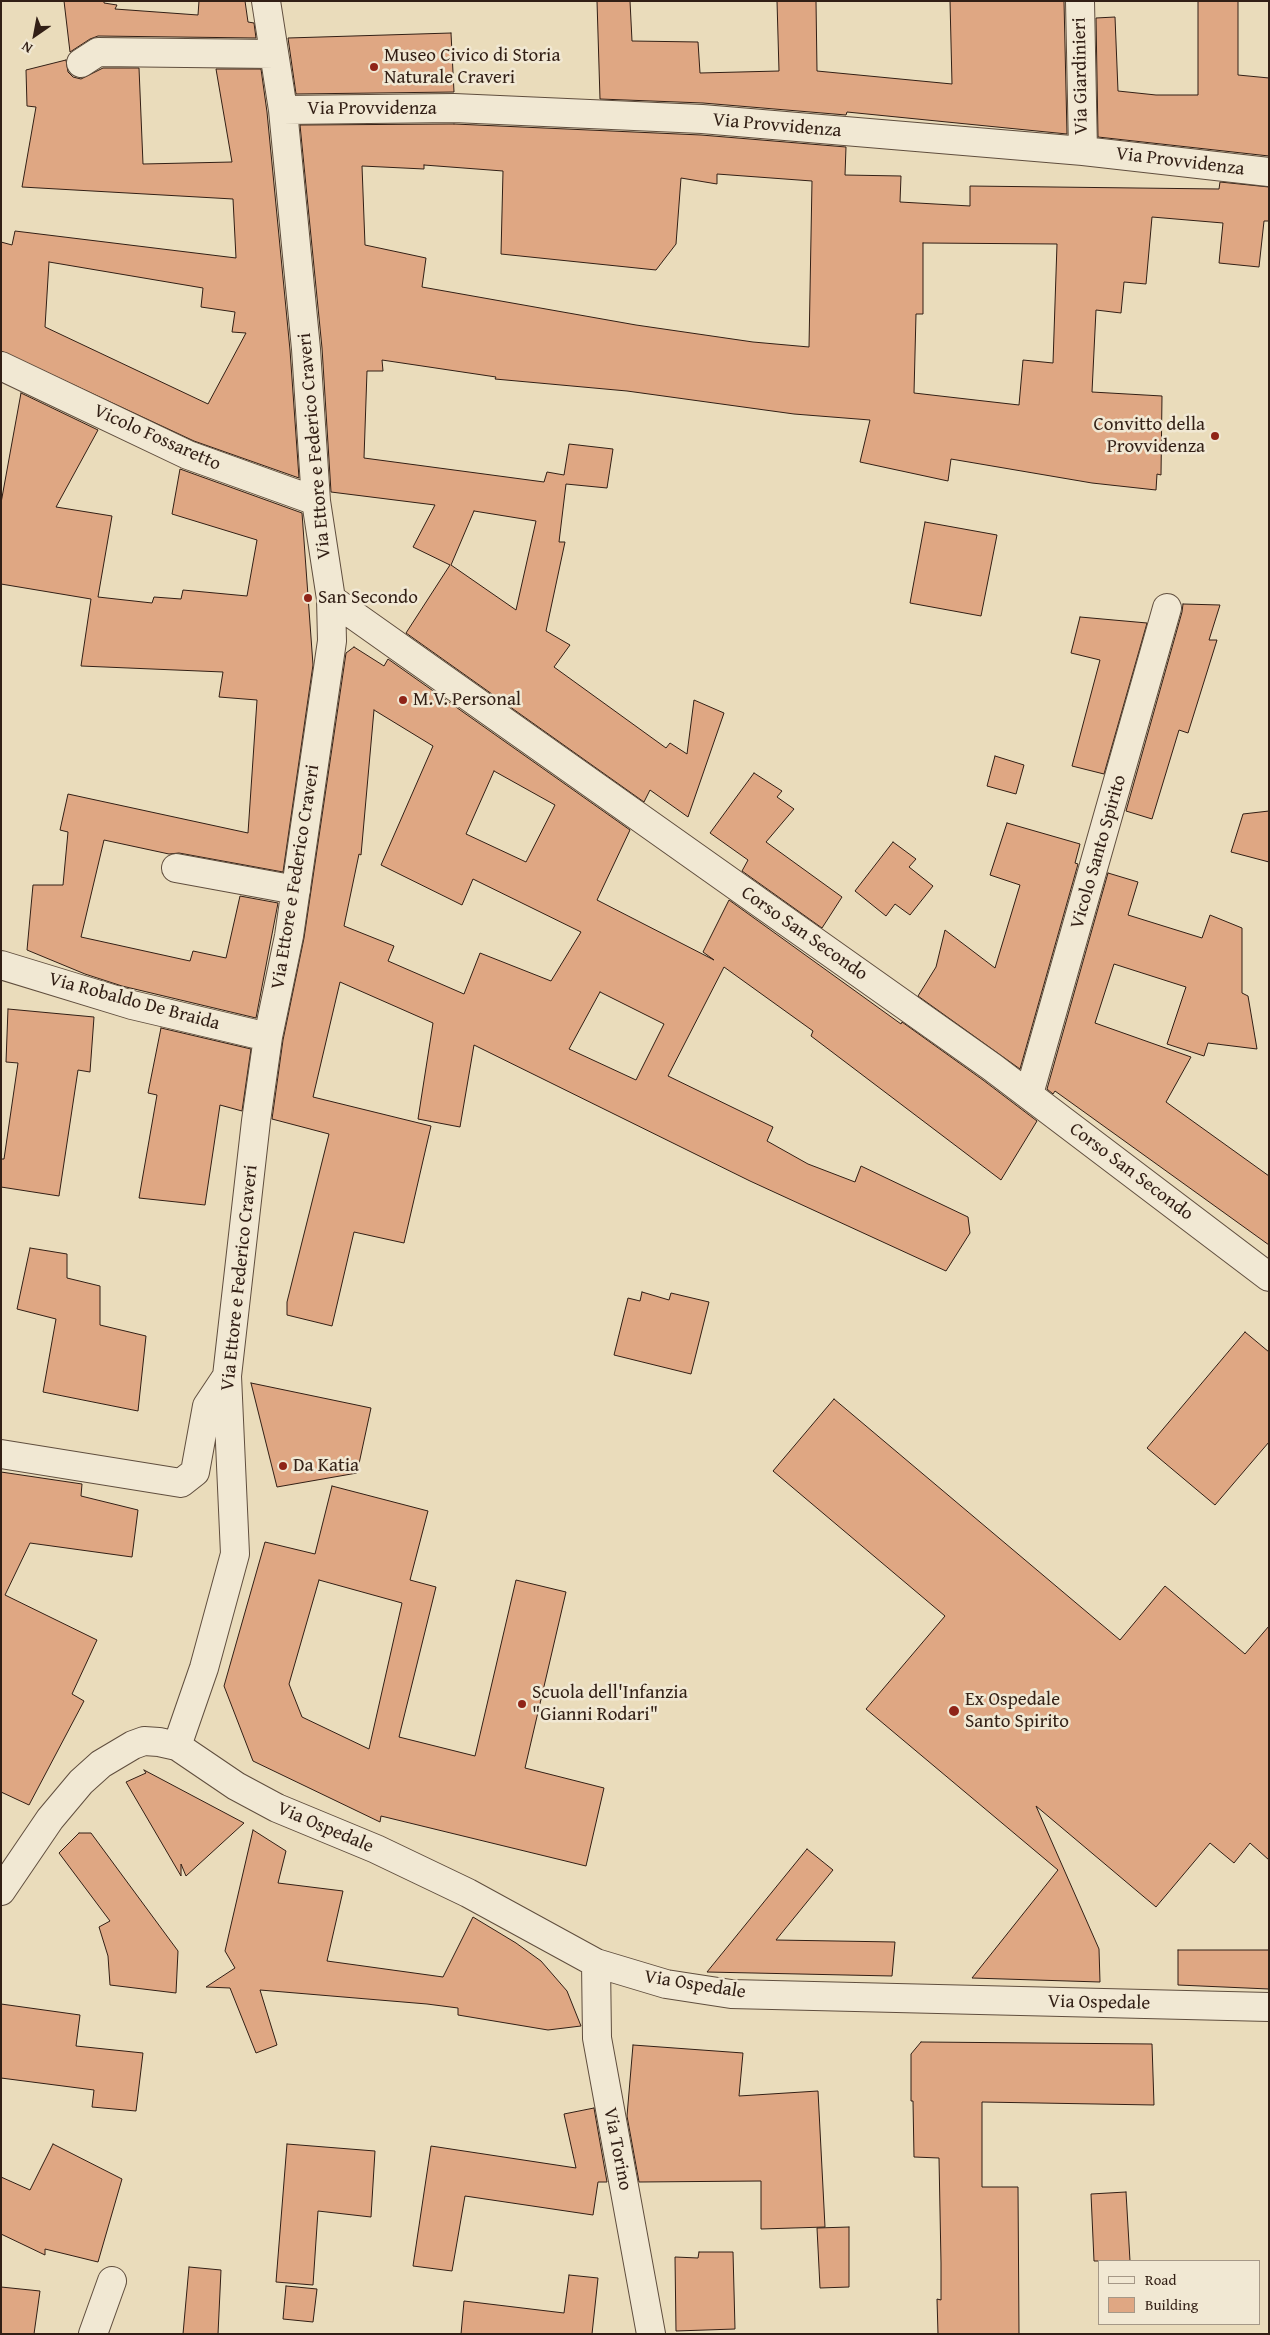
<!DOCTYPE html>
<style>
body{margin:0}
#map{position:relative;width:1270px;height:2335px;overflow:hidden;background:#eadcbb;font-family:"Gentium Book Plus",serif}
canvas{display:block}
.frame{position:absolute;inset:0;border:2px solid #321f15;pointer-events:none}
.legend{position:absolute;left:1098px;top:2260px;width:162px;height:65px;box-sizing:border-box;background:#f1e8d3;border:1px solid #a59887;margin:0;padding:6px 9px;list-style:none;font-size:15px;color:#321f15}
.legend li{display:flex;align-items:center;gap:10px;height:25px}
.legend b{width:25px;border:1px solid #a59887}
.north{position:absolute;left:10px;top:10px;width:50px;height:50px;-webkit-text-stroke:4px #f1e8d3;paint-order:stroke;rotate:213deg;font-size:14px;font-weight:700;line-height:20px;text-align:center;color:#321f15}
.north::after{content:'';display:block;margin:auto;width:18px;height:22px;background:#321f15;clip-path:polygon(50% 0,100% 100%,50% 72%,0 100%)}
</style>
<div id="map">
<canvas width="1270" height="2335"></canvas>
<div class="frame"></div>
<ul class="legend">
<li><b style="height:6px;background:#f1e8d3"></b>Road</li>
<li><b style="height:14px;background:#dfa783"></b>Building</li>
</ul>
<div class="north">N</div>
</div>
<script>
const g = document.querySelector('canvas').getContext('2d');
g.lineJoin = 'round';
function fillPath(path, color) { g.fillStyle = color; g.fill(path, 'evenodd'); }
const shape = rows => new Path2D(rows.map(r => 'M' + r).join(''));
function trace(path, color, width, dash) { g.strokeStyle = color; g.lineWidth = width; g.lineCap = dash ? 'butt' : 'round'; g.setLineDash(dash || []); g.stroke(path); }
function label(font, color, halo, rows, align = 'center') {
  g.font = font + ' "Gentium Book Plus",serif'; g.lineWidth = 5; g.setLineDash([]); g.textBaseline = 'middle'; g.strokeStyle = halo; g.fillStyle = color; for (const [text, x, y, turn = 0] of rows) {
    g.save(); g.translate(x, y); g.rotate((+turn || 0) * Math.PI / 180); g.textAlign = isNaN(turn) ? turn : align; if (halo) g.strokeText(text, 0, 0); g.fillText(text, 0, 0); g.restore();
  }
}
const building = shape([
 [64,1,104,1,104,3,117,5,115,9,198,15,199,1,245,1,248,22,254,23,256,38,98,36,90,39,70,52,64,1],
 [597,1,630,1,632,41,698,42,700,73,779,71,777,1,816,1,817,71,952,84,950,1,1064,1,1067,134,847,112,846,115,703,103,600,99,597,1],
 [1198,1,1238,1,1238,75,1269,78,1269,156,1098,137,1096,18,1115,17,1118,91,1156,95,1198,95,1198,1],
 [451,33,454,92,296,94,288,38,451,33],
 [66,60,68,72,73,77,81,79,103,68,139,68,143,164,232,162,216,69,261,69,267,112,290,350,299,478,194,441,1,351,1,242,12,245,15,231,236,258,233,199,22,187,36,107,27,106,26,70,66,60],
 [49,262,203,288,201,307,235,312,232,332,246,333,208,404,45,327,49,262],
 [454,124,701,135,846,147,845,175,901,176,900,202,970,206,970,186,1219,189,1220,182,1269,187,1269,221,1264,221,1259,267,1219,263,1223,223,1152,217,1146,284,1124,282,1121,313,1096,310,1092,392,1162,396,1161,475,1157,474,1156,490,1092,483,951,459,948,481,860,462,870,420,794,414,627,391,495,379,496,377,382,360,383,371,367,371,364,458,544,482,547,472,564,475,569,444,613,449,607,488,566,484,559,542,565,542,546,631,570,645,554,667,666,748,670,743,687,754,694,700,724,713,688,817,650,790,644,802,406,633,450,565,413,547,435,505,331,492,322,348,300,125,454,124],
 [424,165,503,171,501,254,656,270,676,244,681,178,717,184,717,174,812,181,809,347,753,342,636,325,422,287,426,258,365,245,362,166,424,169,424,165],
 [923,243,1057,244,1053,363,1023,360,1019,405,914,393,916,314,923,314,923,243],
 [474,511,536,521,516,610,451,565,474,511],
 [21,393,98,430,56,507,112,516,98,597,152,603,154,597,181,599,183,590,247,596,257,540,172,514,180,469,302,513,313,665,283,872,179,853,169,854,104,840,81,937,190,961,193,951,226,958,240,896,278,903,256,1018,122,986,85,974,27,950,33,885,63,885,68,832,60,830,68,794,248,833,257,700,219,697,223,672,81,666,91,599,1,584,1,503,21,393],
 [925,522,997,535,981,616,910,603,925,522],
 [1183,604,1220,605,1209,640,1217,640,1188,733,1179,730,1152,819,1126,811,1182,612,1183,604],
 [1080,617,1147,623,1104,774,1072,766,1100,660,1071,653,1080,617],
 [354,647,384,666,388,659,630,830,597,900,714,960,703,952,729,900,901,1024,902,1022,983,1080,1037,1121,1001,1180,811,1036,813,1031,724,967,668,1076,773,1127,767,1141,808,1164,855,1182,861,1166,968,1217,970,1233,946,1271,750,1181,474,1045,460,1127,418,1119,433,1023,340,982,313,1097,431,1126,404,1243,354,1232,332,1326,287,1315,287,1302,329,1134,272,1119,283,1040,304,938,346,653,354,647],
 [374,710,433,746,381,865,462,905,473,879,581,932,551,981,480,953,464,994,388,961,394,946,344,926,359,854,361,855,374,710],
 [494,771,555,805,526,862,466,834,494,771],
 [600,992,664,1024,636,1080,569,1049,600,992],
 [995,756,1024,765,1016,794,987,786,995,756],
 [754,773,782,791,777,797,794,809,766,842,842,897,822,928,742,871,748,860,710,833,754,773],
 [1269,811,1269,862,1231,852,1243,814,1269,811],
 [1007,823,1080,844,1075,863,1078,864,1020,1069,918,996,936,967,945,930,995,968,1020,885,990,875,1007,823],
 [893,842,916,859,909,867,933,886,910,915,895,904,886,916,855,891,893,842],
 [1108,873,1138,882,1128,915,1202,938,1210,915,1242,928,1242,993,1248,996,1257,1049,1208,1043,1204,1056,1167,1044,1186,987,1114,964,1095,1023,1191,1057,1166,1102,1269,1176,1269,1245,1055,1091,1053,1094,1047,1089,1108,873],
 [8,1009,94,1017,90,1072,78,1070,59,1196,1,1187,1,1159,4,1159,18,1063,6,1062,8,1009],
 [161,1028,251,1049,242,1111,220,1105,205,1205,139,1198,157,1095,148,1093,161,1028],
 [30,1248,67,1254,67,1278,100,1286,100,1325,146,1336,138,1411,43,1392,56,1319,17,1309,30,1248],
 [642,1292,669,1300,671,1293,709,1302,691,1374,614,1355,628,1298,640,1301,642,1292],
 [1245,1332,1269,1352,1269,1442,1215,1505,1147,1448,1245,1332],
 [251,1383,371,1408,357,1473,277,1487,251,1383],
 [834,1399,1120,1640,1165,1586,1245,1654,1269,1626,1269,1860,1250,1843,1234,1863,1210,1843,1156,1907,1036,1806,1099,1949,1100,1982,972,1978,1058,1870,866,1709,945,1616,773,1471,834,1399],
 [1,1472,82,1484,81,1496,138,1510,132,1557,30,1543,5,1595,97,1640,72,1694,84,1701,29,1805,1,1792,1,1472],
 [332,1486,428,1511,410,1580,436,1587,399,1737,475,1756,516,1580,566,1592,525,1768,604,1788,586,1866,381,1816,380,1822,253,1761,224,1686,265,1542,315,1554,332,1486],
 [319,1580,402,1603,369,1749,302,1717,289,1684,319,1580],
 [144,1770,244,1823,186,1876,181,1864,181,1876,126,1782,146,1773,144,1770],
 [253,1830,286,1851,278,1883,343,1891,327,1961,443,1977,473,1917,516,1943,541,1961,567,1991,581,2026,548,2030,458,2015,458,2008,427,2004,260,1990,277,2045,256,2053,230,1988,206,1987,235,1968,225,1951,253,1830],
 [79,1833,91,1833,178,1951,176,1993,110,1985,108,1956,99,1927,110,1921,59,1853,79,1833],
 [807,1849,833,1870,776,1940,895,1942,892,1976,707,1972,807,1849],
 [1178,1950,1269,1950,1269,1989,1178,1985,1178,1950],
 [1,2004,80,2015,76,2046,143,2053,136,2111,92,2107,94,2090,1,2078,1,2004],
 [921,2042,1152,2044,1154,2105,982,2102,982,2187,1018,2187,1019,2334,938,2334,937,2299,941,2300,941,2263,939,2158,914,2157,913,2101,911,2101,911,2054,921,2042],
 [633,2045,743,2053,739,2096,818,2091,825,2227,761,2229,761,2181,639,2182,627,2116,633,2045],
 [594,2108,607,2182,598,2182,593,2215,465,2196,452,2271,413,2266,431,2146,576,2168,564,2114,594,2108],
 [53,2144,122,2179,98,2262,45,2249,45,2255,1,2234,1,2177,30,2190,53,2144],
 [287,2144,375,2151,371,2217,318,2211,313,2285,276,2282,287,2144],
 [1126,2192,1130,2261,1094,2261,1091,2194,1126,2192],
 [849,2227,849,2287,820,2288,817,2228,849,2227],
 [699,2252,733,2252,735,2329,676,2331,675,2257,698,2258,699,2252],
 [189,2267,221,2270,218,2334,183,2334,189,2267],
 [569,2275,598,2278,592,2334,461,2334,464,2301,564,2313,569,2275],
 [286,2286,317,2289,313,2322,283,2319,286,2286],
 [1,2287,40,2291,34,2334,1,2334,1,2287]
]);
fillPath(building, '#dfa783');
trace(building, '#321f15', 1);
const minor = shape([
 [1080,1,1083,151],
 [81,63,98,52,274,54],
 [283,110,454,108,702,119,1083,151,1269,172],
 [1,366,188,455,316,501],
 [331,599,992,1067,1269,1277],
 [176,868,296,890],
 [1,965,132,1005,268,1037],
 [1029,1094,1167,608],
 [1,1454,181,1483,195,1472,207,1406,227,1376],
 [177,1746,204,1668,235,1554,227,1376,256,1121,268,1037,289,936,332,641,331,599,316,501,306,349,283,110,266,1],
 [1,1891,50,1819,81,1782,101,1764,133,1745,144,1741,159,1742,177,1746,236,1786,277,1808,376,1849,468,1893,596,1963,666,1984,731,1994,1269,2007],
 [596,1963,597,2038,651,2334],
 [93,2334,112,2281]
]);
trace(minor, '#604e3e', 30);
trace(minor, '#f1e8d3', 28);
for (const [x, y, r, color] of [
 [374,67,5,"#8f2418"],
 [1215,436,5,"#8f2418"],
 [308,598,5,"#8f2418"],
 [403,700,5,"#8f2418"],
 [283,1466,5,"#8f2418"],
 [522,1704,5,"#8f2418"],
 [954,1711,6,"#8f2418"]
]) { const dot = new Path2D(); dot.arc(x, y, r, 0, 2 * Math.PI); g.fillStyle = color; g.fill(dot); trace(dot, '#f1e8d3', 2); }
label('19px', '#321f15', '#f1e8d3', [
 ["Museo Civico di Storia",384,56],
 ["Naturale Craveri",384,78],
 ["Convitto della",1205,425,"right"],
 ["Provvidenza",1205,447,"right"],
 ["San Secondo",318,598],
 ["M.V. Personal",413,700],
 ["Da Katia",293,1466],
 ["Scuola dell'Infanzia",532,1693],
 ["\"Gianni Rodari\"",532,1715],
 ["Ex Ospedale",965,1700],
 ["Santo Spirito",965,1722]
], 'left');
label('19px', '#321f15', '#f1e8d3', [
 ["Via Giardinieri",1081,76,-91],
 ["Via Provvidenza",372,109],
 ["Via Provvidenza",777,126,5],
 ["Via Provvidenza",1180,162,7],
 ["Vicolo Fossaretto",157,438,24],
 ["Via Ettore e Federico Craveri",315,446,-95],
 ["Vicolo Santo Spirito",1099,852,-74],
 ["Via Ettore e Federico Craveri",296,877,-81],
 ["Corso San Secondo",804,934,35],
 ["Via Robaldo De Braida",134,1002,15],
 ["Corso San Secondo",1131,1172,37],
 ["Via Ettore e Federico Craveri",240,1278,-84],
 ["Via Ospedale",325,1828,23],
 ["Via Ospedale",695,1985,9],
 ["Via Ospedale",1099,2003,1],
 ["Via Torino",617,2149,79]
]);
</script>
